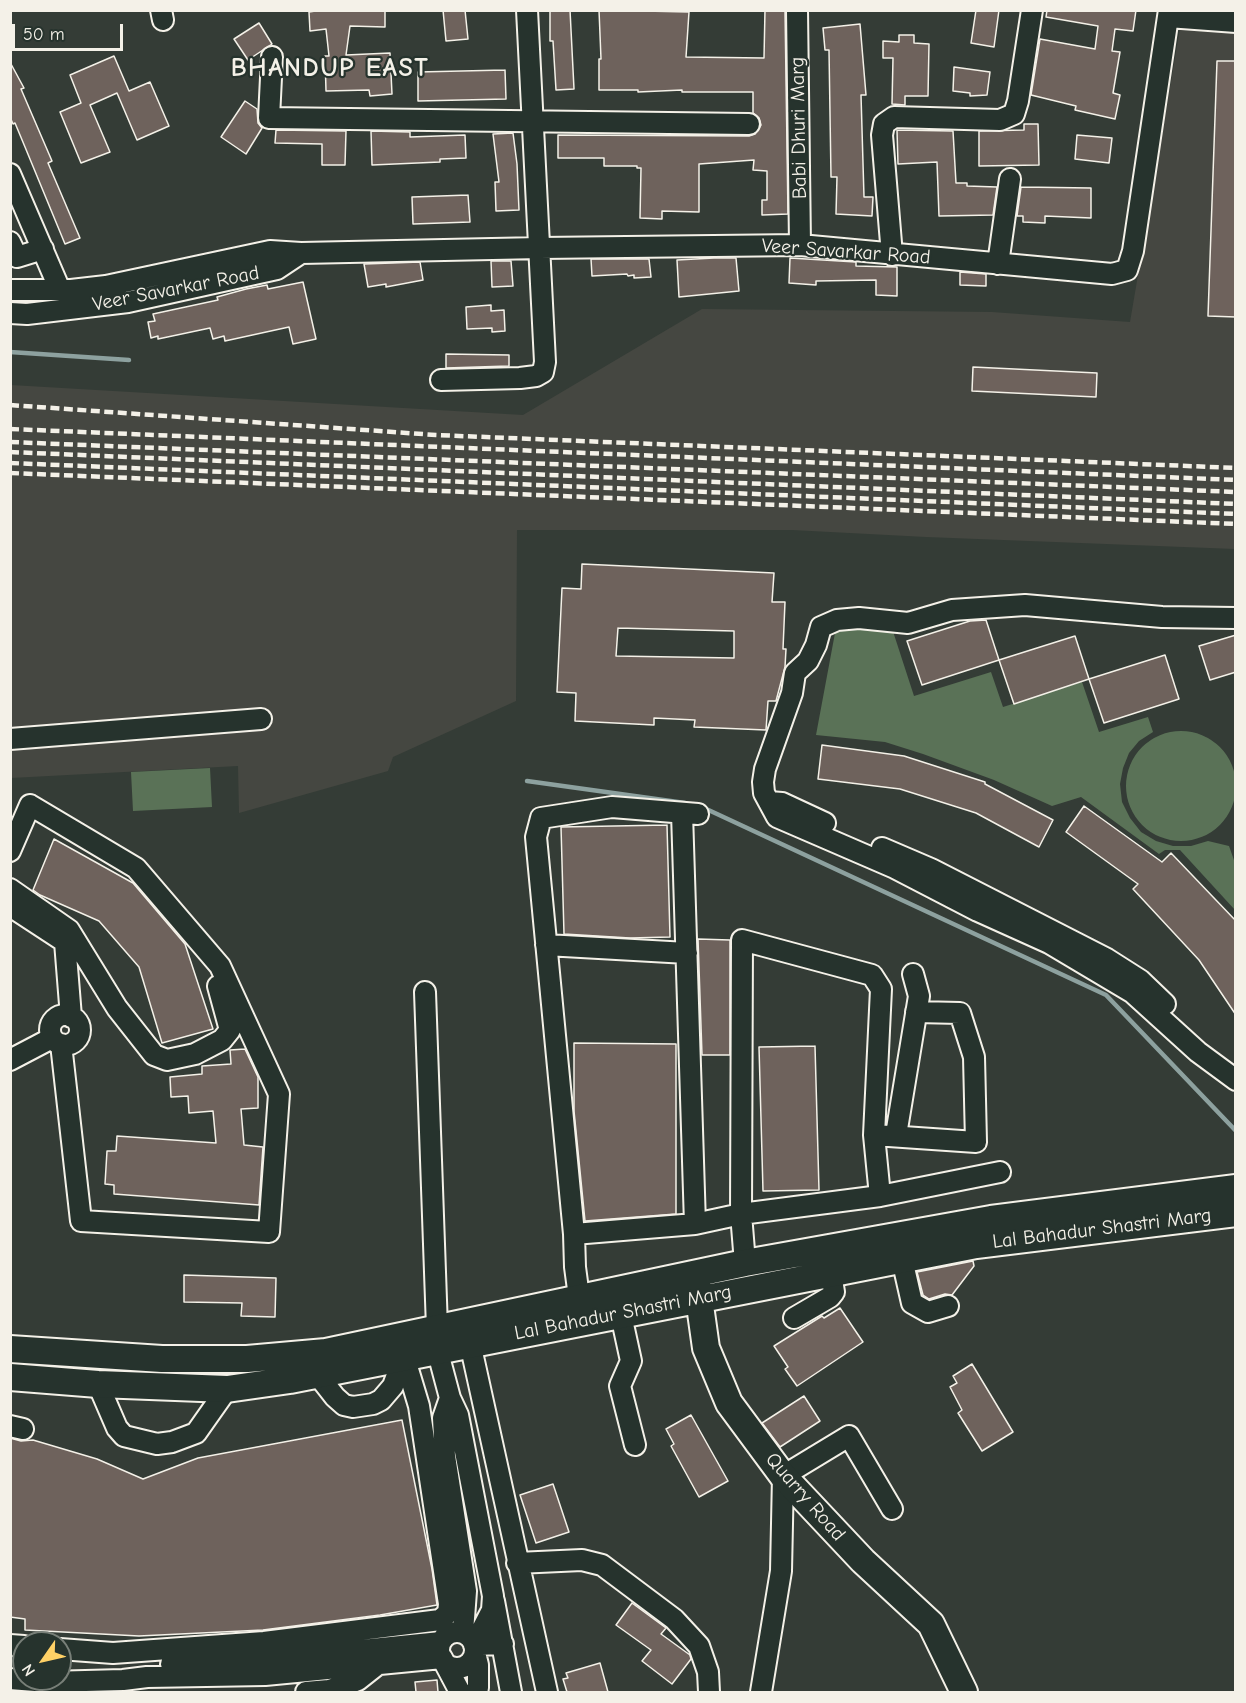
<!DOCTYPE html>
<style>
body{margin:0}
#map{position:relative;width:1246px;height:1703px;overflow:hidden;background:#343c36;font-family:"Comic Neue",sans-serif}
canvas{display:block}
.frame{position:absolute;inset:0;border:12px solid #f4f1e8;pointer-events:none}
.north{position:absolute;left:12px;top:1631px;width:60px;height:60px;box-sizing:border-box;background:#26332d;border:2px solid #787f78;border-radius:50%;rotate:236deg;font-size:16px;font-weight:700;line-height:24px;text-align:center;color:#f4f1e8}
.north::after{content:'';display:block;margin:auto;width:21px;height:27px;background:#ffd166;clip-path:polygon(50% 0,100% 100%,50% 72%,0 100%)}
.scale{position:absolute;left:12px;top:24px;width:111px;height:27px;box-sizing:border-box;border:3px solid #f4f1e8;border-top:0;padding-left:8px;font-size:18px;line-height:21px;white-space:nowrap;color:#f4f1e8;-webkit-text-stroke:4px #26332d;paint-order:stroke}
</style>
<div id="map">
<canvas width="1246" height="1703"></canvas>
<div class="frame"></div>
<div class="north">N</div>
<div class="scale">50 m</div>
</div>
<script>
const g = document.querySelector('canvas').getContext('2d');
g.lineJoin = 'round';
function fillPath(path, color) { g.fillStyle = color; g.fill(path, 'evenodd'); }
const shape = rows => new Path2D(rows.map(r => 'M' + r).join(''));
function trace(path, color, width, dash) { g.strokeStyle = color; g.lineWidth = width; g.lineCap = dash ? 'butt' : 'round'; g.setLineDash(dash || []); g.stroke(path); }
function label(font, color, halo, rows, align = 'center') {
  g.font = font + ' "Comic Neue",sans-serif'; g.lineWidth = 4.5; g.setLineDash([]); g.textBaseline = 'middle'; g.strokeStyle = halo; g.fillStyle = color; for (const [text, x, y, turn = 0] of rows) {
    g.save(); g.translate(x, y); g.rotate((+turn || 0) * Math.PI / 180); g.textAlign = isNaN(turn) ? turn : align; if (halo) g.strokeText(text, 0, 0); g.fillText(text, 0, 0); g.restore();
  }
}
fillPath(shape([
 [1183,11,1235,11,1235,549,926,537,792,530,517,530,516,701,393,757,388,771,239,813,238,766,11,778,11,385,523,415,702,309,992,312,1130,322]
]), '#454741');
fillPath(shape([
 [888,616,914,696,991,672,1003,707,1082,682,1099,732,1148,717,1153,732,1139,741,1129,753,1123,768,1120,784,1122,802,1130,818,1141,832,1156,841,1173,846,1191,846,1208,841,1229,846,1235,863,1235,910,1180,850,1165,850,1159,854,1081,797,1052,806,994,780,923,754,885,742,816,735,835,633],
 '1126 786a55 55 0 1 1 110 0a55 55 0 1 1-110 0Z',
 [210,768,212,807,133,811,131,772]
]), '#5a7257');
trace(shape([
 [10,352,129,360],
 [527,781,685,803],
 [702,807,1106,995,1236,1131]
]), '#8da19f', 4.5);
const building = shape([
 [322,10,385,10,385,27,350,26,346,55,390,53,392,94,370,96,369,90,326,91,325,56,329,56,326,29,310,31,309,12,322,10],
 [443,10,465,10,468,39,446,41,443,10],
 [550,10,570,10,574,89,556,90,553,41,550,41,550,10],
 [599,10,689,12,686,57,764,58,765,10,785,10,788,214,762,215,762,200,767,200,767,171,753,170,754,160,699,164,699,212,662,211,662,219,640,218,641,168,637,168,637,166,604,166,604,158,558,158,558,135,749,136,755,134,761,125,759,118,753,113,753,92,682,92,682,90,638,92,638,90,599,90,599,59,601,59,599,10],
 [976,10,999,10,994,47,971,43,976,10],
 [1047,10,1136,10,1133,31,1115,29,1112,51,1120,52,1113,93,1120,95,1115,119,1075,110,1076,106,1031,95,1040,39,1095,49,1098,26,1046,17,1047,10],
 [259,23,272,44,248,60,234,39,259,23],
 [860,24,866,95,861,95,864,197,873,197,872,216,836,214,837,177,831,177,829,50,825,50,823,28,860,24],
 [899,35,914,35,914,43,929,44,928,96,905,96,905,105,892,104,893,58,883,58,883,41,899,42,899,35],
 [114,56,129,91,150,82,169,126,137,140,117,93,90,105,110,152,81,163,60,112,81,103,70,75,114,56],
 [1217,61,1236,61,1236,317,1208,316,1217,61],
 [11,64,24,88,21,89,52,161,48,163,80,238,65,244,25,147,15,123,13,124,10,117,11,64],
 [954,67,990,72,987,95,970,96,970,93,953,91,954,67],
 [505,70,506,99,418,101,418,72,505,70],
 [245,101,257,109,258,123,262,128,246,154,221,137,245,101],
 [1024,124,1038,124,1039,165,979,166,979,131,1024,130,1024,124],
 [276,130,346,131,345,165,322,165,322,144,275,143,276,130],
 [897,130,953,131,956,183,967,183,967,186,997,187,993,215,939,216,937,162,898,164,897,130],
 [371,131,410,132,410,137,465,135,466,158,440,159,440,162,372,165,371,131],
 [513,133,517,164,519,210,496,211,495,182,499,182,493,134,513,133],
 [1077,135,1112,138,1109,163,1075,159,1077,135],
 [1021,187,1091,188,1091,218,1045,216,1045,223,1023,222,1023,216,1017,216,1021,187],
 [468,195,470,222,413,224,412,197,468,195],
 [714,258,736,258,739,291,679,297,677,260,714,258],
 [790,258,856,262,856,266,897,267,897,296,876,295,876,280,816,281,816,285,789,283,790,258],
 [591,259,649,259,651,277,634,278,634,275,628,276,627,274,592,276,591,259],
 [491,261,511,261,513,286,492,287,491,261],
 [420,262,423,280,386,287,386,284,368,287,364,264,420,262],
 [960,272,986,274,986,286,960,285,960,272],
 [303,282,316,339,293,344,289,327,225,341,224,336,213,339,210,328,158,339,158,336,151,338,148,322,155,321,153,314,218,300,217,297,246,289,267,285,268,289,303,282],
 [491,305,491,311,504,310,505,331,492,332,492,328,467,329,466,307,491,305],
 [446,354,509,355,509,366,446,368,446,354],
 [973,367,1097,373,1096,397,972,391,973,367],
 [582,564,774,573,772,602,785,602,783,649,786,649,785,667,776,701,768,701,766,730,694,727,695,720,654,718,654,725,575,721,576,693,557,692,562,588,581,589,582,564],
 [618,628,734,631,734,658,616,656,618,628],
 [986,620,999,660,922,685,907,641,970,621,986,620],
 [1236,635,1236,672,1210,680,1199,646,1236,635],
 [1075,636,1089,679,1165,655,1179,699,1104,723,1089,679,1014,704,999,660,1075,636],
 [822,745,904,756,985,782,985,784,1053,820,1039,847,976,813,900,789,818,779,822,745],
 [1084,806,1162,862,1171,853,1236,921,1236,1015,1199,960,1133,889,1138,884,1066,832,1084,806],
 [667,825,670,937,630,938,564,934,561,827,667,825],
 [54,839,133,883,185,944,213,1029,162,1043,139,967,99,921,40,895,33,890,54,839],
 [698,939,730,940,730,1055,702,1055,698,939],
 [574,1043,676,1044,676,1214,585,1221,574,1111,574,1043],
 [815,1046,819,1190,763,1191,759,1047,815,1046],
 [245,1049,258,1077,258,1108,241,1109,244,1145,263,1147,259,1205,114,1194,114,1185,105,1184,107,1151,116,1151,117,1136,216,1143,213,1111,189,1113,188,1096,171,1097,170,1077,202,1074,202,1066,231,1064,230,1050,245,1049],
 [973,1261,974,1266,952,1295,945,1294,929,1299,923,1295,917,1272,973,1261],
 [184,1275,276,1278,275,1317,241,1316,242,1303,184,1302,184,1275],
 [840,1308,863,1342,797,1386,785,1369,788,1367,774,1346,822,1316,824,1318,840,1308],
 [972,1364,1013,1432,982,1451,958,1413,962,1410,950,1387,957,1383,953,1376,972,1364],
 [804,1396,820,1421,780,1447,762,1423,804,1396],
 [691,1415,728,1481,699,1497,671,1446,674,1444,666,1429,691,1415],
 [402,1420,432,1569,437,1605,380,1615,263,1630,139,1636,25,1630,25,1619,10,1617,10,1438,21,1441,33,1440,97,1459,143,1479,198,1458,402,1420],
 [553,1484,569,1532,536,1543,520,1495,553,1484],
 [632,1603,666,1628,661,1634,690,1655,691,1659,672,1684,642,1661,651,1650,616,1625,632,1603],
 [600,1663,608,1692,567,1692,563,1679,568,1678,566,1673,600,1663],
 [437,1680,438,1692,416,1692,415,1682,437,1680]
]);
fillPath(building, '#6e625c');
trace(building, '#f4f1e8', 1.5);
const minor = shape([
 [161,10,163,20],
 [797,10,800,245],
 [1168,17,1236,22],
 [272,57,269,118,749,124],
 [10,174,60,290],
 [10,242,17,257,43,249],
 [892,255,882,135,884,124,894,117,1000,120,1014,114,1018,101,1032,10],
 [998,264,1010,179],
 [10,290,71,290,106,286,270,251,301,253,540,248,800,245,1112,274,1127,270,1133,251,1169,10],
 [10,313,27,314,128,302,277,269,301,253],
 [441,380,520,378,536,376,543,372,545,362,527,10],
 [1236,618,1162,617,1025,605,952,610,908,623,859,618,837,620,821,627,816,645,808,661,795,673,792,693,765,769,763,782,764,793,777,817,895,868,978,911,1049,943,1133,993,1198,1052,1236,1080],
 [10,739,261,719],
 [769,802,782,803,825,823],
 [682,813,695,1224],
 [698,814,612,807,541,818,536,837,574,1234,695,1224,741,1214,880,1196,1000,1172],
 [882,848,931,869,1107,959,1140,980,1165,1004],
 [10,851,30,805,136,868,220,966,279,1094,269,1232,81,1221,61,1044],
 [10,889,69,930,117,1008,154,1055,167,1060,195,1054,222,1040,230,1030,218,986],
 [10,906,65,942,71,1017],
 [546,945,687,953],
 [425,992,437,1328],
 '50 1030a15 15 0 1 1 30 0a15 15 0 1 1-30 0Z',
 [10,1060,52,1038],
 [874,1135,976,1142,974,1057,960,1013,916,1012],
 [896,1135,919,996,913,974],
 [574,1234,575,1267,579,1297],
 [902,1259,912,1303,928,1312,948,1306],
 [745,1263,741,1214,742,940,872,975,881,989,874,1135,880,1196],
 [621,1315,631,1361,620,1386,635,1445],
 [794,1318,830,1297,834,1292,831,1273],
 [470,1343,547,1692],
 [437,1349,450,1398,458,1415,493,1596,492,1610,474,1645,503,1644],
 [317,1374,335,1397,344,1405,353,1407,373,1404,381,1400,393,1386,404,1356],
 [98,1384,117,1428,124,1436,157,1444,172,1442,196,1433,227,1389],
 [450,1398,443,1418,445,1456,466,1591,463,1632],
 [10,1426,23,1429],
 [517,1563,582,1560,602,1565,674,1619,699,1646,708,1672,709,1692],
 [494,1601,511,1692],
 '439 1650a18 18 0 1 1 36 0a18 18 0 1 1-36 0Z',
 [10,1645,24,1646],
 [60,1649,113,1653,264,1642,440,1620,448,1613,449,1604,419,1406,404,1356],
 [475,1653,478,1665,478,1688,475,1692],
 [171,1664,263,1660,441,1642],
 [10,1679,48,1682,123,1680,147,1677,265,1675,442,1658,460,1692],
 [306,1692,329,1690,348,1684,358,1680,377,1665],
 [761,1692,781,1571,783,1476,849,1436,892,1509]
]);
const major = shape([
 [697,1284,706,1348,729,1403,783,1476,863,1561,931,1624,964,1692],
 [10,1349,162,1359,247,1359,326,1352,745,1263,991,1219,1236,1188],
 [10,1377,98,1384,227,1389,290,1380,976,1245,1236,1213]
]);
trace(minor, '#f4f1e8', 24);
trace(major, '#f4f1e8', 30);
trace(minor, '#26332d', 20);
trace(major, '#26332d', 26);
trace(shape([
 [10,405,436,435,1236,468],
 [10,429,1236,480],
 [10,442,1236,492],
 [10,452,1236,504],
 [10,463,1236,514],
 [10,473,1236,524]
]), '#f4f1e8', 4.5, [9, 4.5]);
label('20px', '#f4f1e8', '#26332d', [
 ["Babi Dhuri Marg",799,128,-91],
 ["Veer Savarkar Road",846,252,4],
 ["Veer Savarkar Road",176,289,-11],
 ["Lal Bahadur Shastri Marg",1102,1229,-7],
 ["Lal Bahadur Shastri Marg",623,1313,-11],
 ["Quarry Road",805,1497,49]
]);
g.letterSpacing = '1.5px';
label('bold 26px', '#f4f1e8', '#26332d', [
 ["BHANDUP EAST",330,69]
]);
g.letterSpacing = '0px';
</script>
